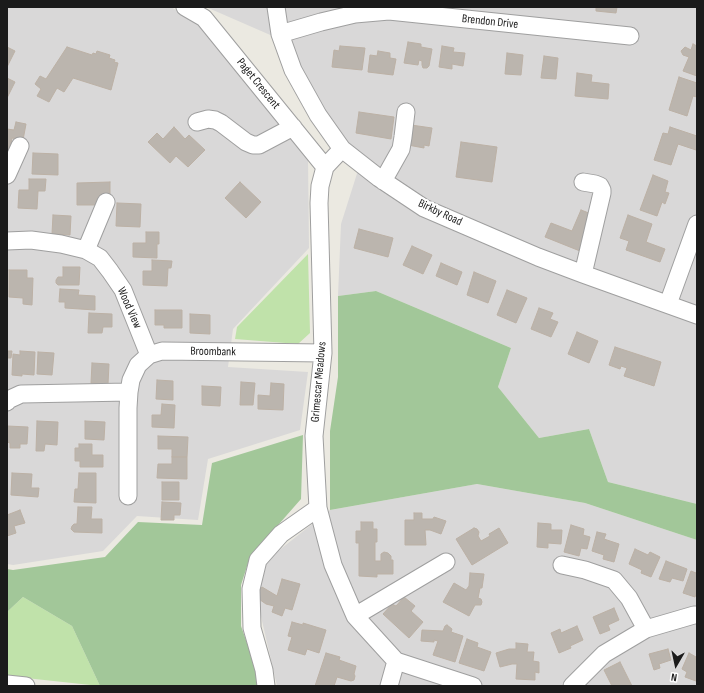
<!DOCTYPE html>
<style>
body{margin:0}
#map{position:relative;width:704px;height:693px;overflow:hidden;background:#ebe9e1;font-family:"Sofia Sans Condensed",sans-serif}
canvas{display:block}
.frame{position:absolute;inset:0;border:8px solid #1b1b1b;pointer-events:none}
.north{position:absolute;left:656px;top:645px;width:40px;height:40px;-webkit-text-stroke:3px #fff;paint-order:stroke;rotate:189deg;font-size:11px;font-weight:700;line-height:16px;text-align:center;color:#1b1b1b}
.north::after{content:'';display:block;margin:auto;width:14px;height:18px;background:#1b1b1b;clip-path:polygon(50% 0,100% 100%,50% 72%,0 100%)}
</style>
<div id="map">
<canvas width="704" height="693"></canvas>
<div class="frame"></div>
<div class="north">N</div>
</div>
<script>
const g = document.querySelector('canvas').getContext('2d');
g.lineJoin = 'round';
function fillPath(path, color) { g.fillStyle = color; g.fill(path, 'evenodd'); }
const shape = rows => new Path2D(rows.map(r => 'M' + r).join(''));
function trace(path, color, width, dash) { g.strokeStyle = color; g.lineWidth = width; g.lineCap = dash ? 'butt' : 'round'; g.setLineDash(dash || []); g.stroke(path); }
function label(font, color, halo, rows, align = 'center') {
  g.font = font + ' "Sofia Sans Condensed",sans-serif'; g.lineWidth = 4; g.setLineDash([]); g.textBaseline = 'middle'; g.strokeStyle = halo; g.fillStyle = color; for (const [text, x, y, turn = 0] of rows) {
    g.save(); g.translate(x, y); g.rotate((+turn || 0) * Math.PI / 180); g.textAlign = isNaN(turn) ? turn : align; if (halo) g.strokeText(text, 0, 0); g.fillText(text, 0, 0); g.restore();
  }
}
fillPath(shape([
 [7,7,171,7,200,24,308,158,309,248,233,329,228,367,308,372,300,430,208,459,198,520,137,516,103,551,13,565,7,564],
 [206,7,697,7,697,504,608,482,589,429,539,438,498,387,511,348,376,291,338,296,341,224,361,161,301,81,291,44],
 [477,484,585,503,697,540,697,686,277,686,257,599,268,559,330,510]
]), '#d9d8d8');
fillPath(shape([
 [308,254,310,333,298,344,235,339,237,327],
 [23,597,72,626,100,686,7,676,7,612]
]), '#c0e2aa');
fillPath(shape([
 [376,291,511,348,498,387,539,438,589,429,608,482,697,504,697,540,585,503,477,484,330,510,330,431,338,377,338,296],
 [303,435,301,499,250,557,241,585,241,626,253,660,258,686,100,686,72,626,23,597,7,612,7,569,13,570,105,557,138,522,202,525,212,463]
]), '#a2c799');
const building = shape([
 [596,7,617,7,616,13,596,11,596,7],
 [408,42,421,44,421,47,432,49,429,66,427,68,423,68,422,65,422,61,419,60,418,65,404,63,408,42],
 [693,44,697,46,697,76,683,71,689,57,683,55,681,51,685,47,691,50,693,44],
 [340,46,365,48,362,70,332,67,334,50,339,51,340,46],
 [442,46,454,48,453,52,465,53,463,66,452,64,452,69,439,67,442,46],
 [7,47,15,51,7,67,7,47],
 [67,47,92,55,93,53,96,54,97,51,110,55,109,58,115,60,114,62,118,63,111,90,73,78,64,92,57,88,49,102,37,96,41,89,35,84,40,76,46,79,67,47],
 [378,51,390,53,390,58,396,59,393,75,368,72,370,55,377,56,378,51],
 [507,53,523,55,521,75,505,74,507,53],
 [544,56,558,58,556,79,541,78,544,56],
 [577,73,592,75,591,82,609,84,608,99,575,96,577,73],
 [679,77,697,83,697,97,693,96,687,116,669,110,679,77],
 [7,78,15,82,7,98,7,78],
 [359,112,394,117,391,139,356,133,359,112],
 [16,122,26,124,23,140,12,138,10,149,7,148,7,129,14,130,16,122],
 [411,125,432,128,429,146,424,145,424,148,408,145,411,125],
 [174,127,185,139,189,135,205,150,188,167,176,156,170,163,148,142,157,133,163,139,174,127],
 [670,127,697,136,697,145,696,150,678,144,671,165,654,160,663,133,668,134,670,127],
 [461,142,497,147,492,182,456,177,461,142],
 [33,153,58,154,58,175,32,174,33,153],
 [653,175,668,181,665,192,669,193,665,204,662,202,657,216,640,210,653,175],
 [29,179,46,179,45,191,38,191,37,209,18,208,19,190,29,190,29,179],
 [110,182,110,196,101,205,77,205,77,183,110,182],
 [240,182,261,202,246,218,225,198,240,182],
 [117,203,141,204,140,227,116,226,117,203],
 [581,210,594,215,580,251,545,237,551,223,572,231,581,210],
 [53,215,71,216,70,235,52,234,53,215],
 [628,215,652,224,646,242,665,249,660,262,626,250,629,241,620,238,628,215],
 [359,229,393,238,388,257,354,248,359,229],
 [146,232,159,232,159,244,157,244,157,258,133,257,133,243,146,243,146,232],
 [412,246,432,255,423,274,403,265,412,246],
 [152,260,172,261,171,268,168,268,167,286,143,285,143,271,152,271,152,260],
 [441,263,462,272,457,285,436,276,441,263],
 [63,267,80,267,79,285,58,285,56,283,56,280,58,277,63,277,63,267],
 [9,270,27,270,27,278,33,278,32,305,23,304,23,298,9,297,9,270],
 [474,272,496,281,488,303,467,295,474,272],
 [60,289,79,290,78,295,95,296,95,310,65,308,65,302,59,302,60,289],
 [507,290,527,298,516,323,497,315,507,290],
 [539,308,553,313,550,319,558,322,551,337,531,329,539,308],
 [155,310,182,310,182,328,164,328,164,325,155,325,155,310],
 [89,313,112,314,112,327,103,327,102,333,88,333,89,313],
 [190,314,210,315,210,334,190,333,190,314],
 [577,332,598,341,589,363,568,354,577,332],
 [615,347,661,362,654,386,624,376,627,368,621,366,620,369,609,365,615,347],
 [7,351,12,351,11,358,7,358,7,360,7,351],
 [20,351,35,352,34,375,22,374,22,376,12,375,13,354,20,355,20,351],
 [38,352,54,353,52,375,37,374,38,352],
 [92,363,109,364,108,384,91,383,92,363],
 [157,380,173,381,173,400,156,399,157,380],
 [241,382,255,383,253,405,240,405,241,382],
 [271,383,284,384,283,410,258,409,258,395,270,396,271,383],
 [202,386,221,387,220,406,202,405,202,386],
 [162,404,175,405,174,428,152,427,152,415,161,415,162,404],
 [37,421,58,422,57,445,45,444,44,451,36,451,37,421],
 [85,421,105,422,104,440,85,439,85,421],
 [7,426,28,427,27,444,20,444,20,448,10,448,10,443,7,442,7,426],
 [158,436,188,437,187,457,172,457,172,449,158,449,158,436],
 [79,444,92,444,92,455,103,455,103,467,80,467,80,461,75,461,75,448,79,448,79,444],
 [172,457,187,457,187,479,157,478,158,464,172,464,172,457],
 [12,473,32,474,31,488,39,488,38,497,11,495,12,473],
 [79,473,96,473,96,503,74,502,75,489,78,489,79,473],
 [162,482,179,482,179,500,162,500,162,482],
 [162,502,181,503,180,515,174,515,174,520,161,520,162,502],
 [78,507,92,507,91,519,102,519,102,533,74,532,71,529,72,526,74,524,77,524,78,507],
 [20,510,25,523,14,526,16,533,7,536,7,515,20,510],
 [414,513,422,513,422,519,433,519,434,517,446,521,441,534,430,530,425,530,426,545,405,545,405,520,414,520,414,513],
 [361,522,373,522,373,529,377,529,377,542,375,542,375,561,381,561,381,554,384,552,388,553,391,556,391,560,393,560,393,574,377,574,377,577,359,576,359,543,356,543,356,531,361,531,361,522],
 [538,523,551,524,551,530,562,530,561,544,548,543,548,548,537,547,538,523],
 [571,525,584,529,583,535,590,537,587,549,581,548,579,556,564,552,571,525],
 [474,528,477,529,479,532,478,536,481,541,490,536,489,534,499,528,508,543,472,565,456,539,474,528],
 [597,532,606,534,604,539,619,544,614,562,603,559,604,555,592,551,597,532],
 [635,549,648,555,650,552,660,557,651,577,641,573,642,570,629,564,635,549],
 [666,561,687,569,683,581,672,578,670,582,659,579,666,561],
 [697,570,697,591,695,597,683,593,691,571,696,573,697,570],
 [470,573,484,574,482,588,480,588,478,598,481,599,482,602,481,605,475,605,469,616,443,602,454,583,466,590,469,586,470,573],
 [282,579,300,584,292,610,285,608,282,616,272,612,274,606,266,604,256,597,262,587,277,596,282,579],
 [404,597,415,606,411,611,423,622,409,638,383,614,392,604,396,606,404,597],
 [614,608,619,620,608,625,610,630,600,634,593,617,614,608],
 [292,622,303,625,303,623,326,630,319,653,307,649,305,655,288,650,292,637,288,636,292,622],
 [447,625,452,629,451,632,463,636,455,662,433,655,438,641,434,640,434,642,421,641,422,630,443,631,445,626,447,625],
 [577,626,583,640,570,646,571,648,559,653,551,633,560,629,561,633,577,626],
 [467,639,478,643,477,647,491,652,484,671,459,663,467,639],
 [516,643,528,644,527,652,534,652,533,661,539,662,539,673,535,672,535,680,516,679,517,664,512,664,500,667,496,653,509,649,516,649,516,643],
 [668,649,671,660,659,664,660,668,654,670,649,654,668,649],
 [326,653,340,657,339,660,356,666,354,674,355,676,354,680,351,681,337,677,334,686,315,686,326,653],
 [689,653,696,657,695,659,697,659,697,678,696,681,685,677,687,672,682,669,689,653],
 [620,662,632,686,612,686,604,670,620,662]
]);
fillPath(building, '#bbb5ae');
trace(building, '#bcb1a5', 1);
const minor = shape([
 [185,7,204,18,325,167],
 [276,7,280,34,293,70,318,115,342,149,379,178,424,208,538,257,583,274,697,315],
 [280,34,321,22,355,14,389,11,630,36],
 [197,122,208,119,215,120,221,123,246,142,253,145,259,145,293,127],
 [342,149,325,167,320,186,319,203,323,353,314,436,318,508,333,565,355,616,396,661,473,686],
 [7,175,20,146],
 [383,181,401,149,403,137,406,112],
 [7,241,31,240,61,244,86,250,100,258,110,271,123,290,149,355],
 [86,250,106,202],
 [583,274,602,193,602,190,600,186,595,184,583,182],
 [668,304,697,224],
 [7,402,8,400,21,394,129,392,131,380,138,365,149,355,162,351,323,353],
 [128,496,128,408,129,392],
 [562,565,585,570,614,580,629,598,646,629],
 [355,616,446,562],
 [7,684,26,686],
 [266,686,264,670,252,628,251,589,258,560,281,534,318,508],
 [389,686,396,661],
 [572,686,604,654,646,629,694,615,697,615]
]);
trace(minor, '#9f9f9f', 19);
trace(minor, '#fff', 17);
label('12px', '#1b1b1b', '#fff', [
 ["Brendon Drive",490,22,6],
 ["Paget Crescent",258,84,51],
 ["Birkby Road",440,213,25],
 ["Wood View",129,308,66],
 ["Broombank",213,352,1],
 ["Grimescar Meadows",319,382,-85]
]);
</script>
